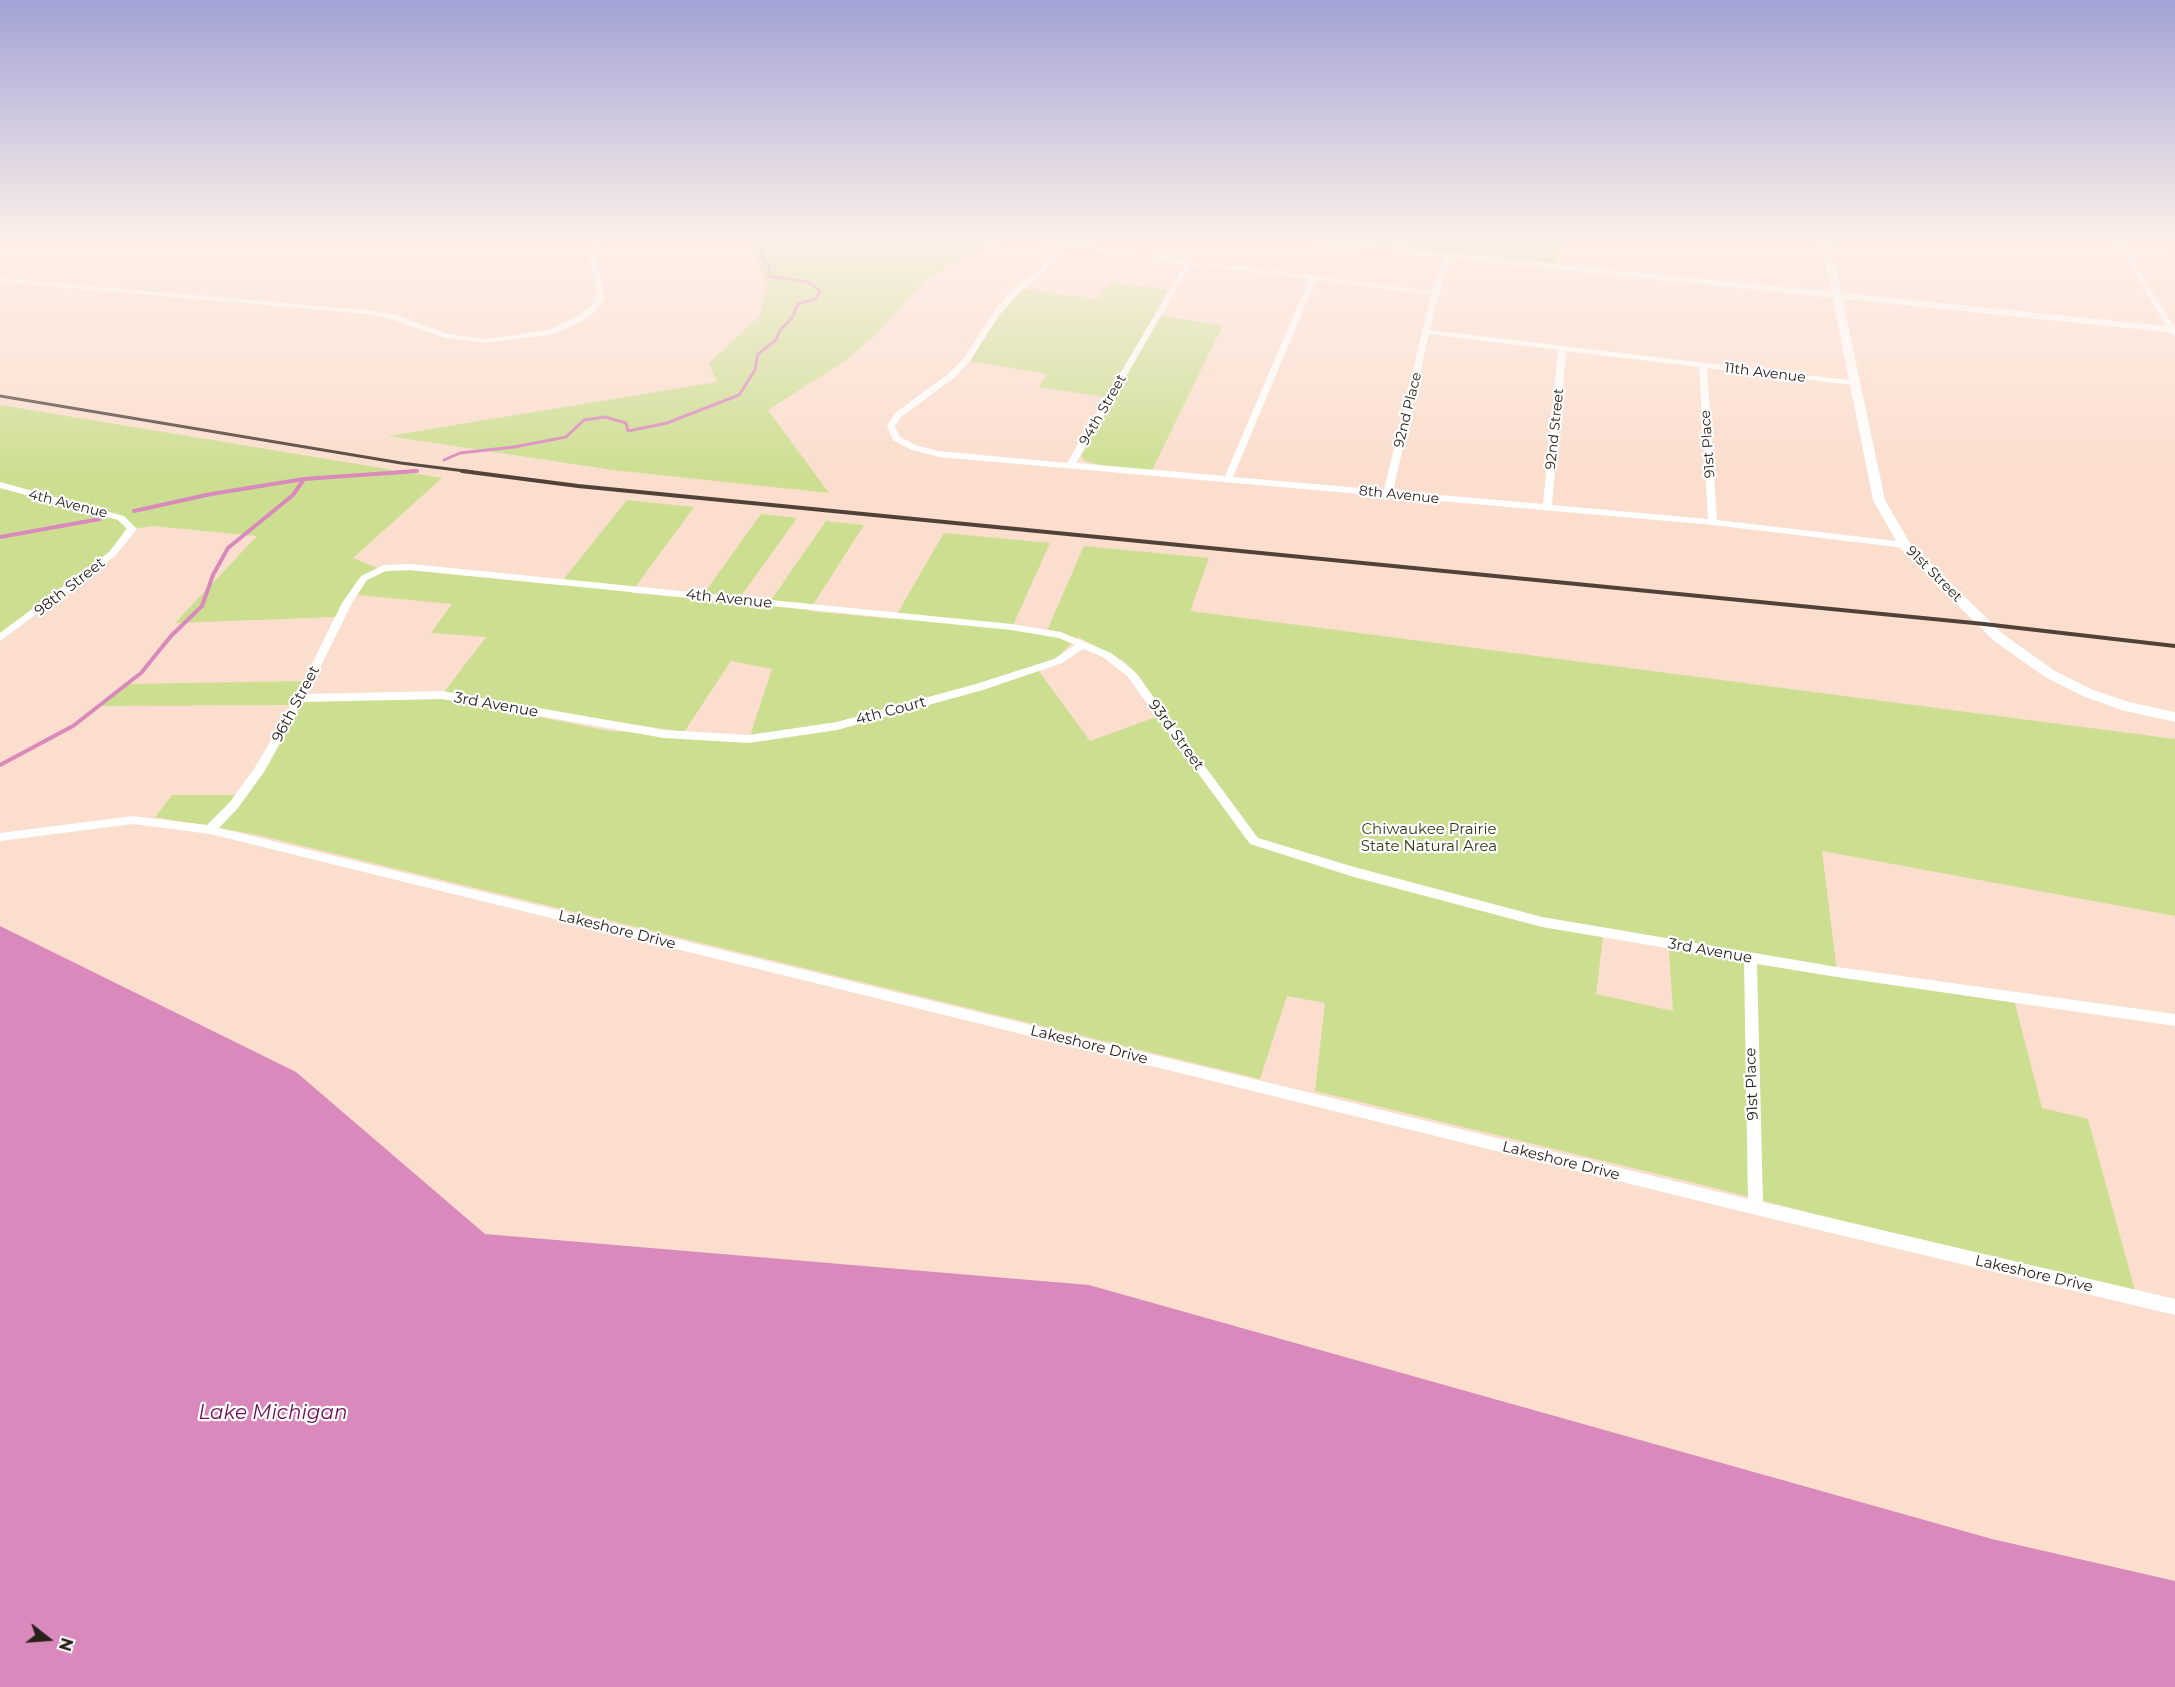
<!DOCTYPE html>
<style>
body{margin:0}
#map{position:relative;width:2175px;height:1687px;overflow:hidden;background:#fbdece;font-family:Montserrat,sans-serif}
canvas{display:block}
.north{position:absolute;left:18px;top:1609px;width:60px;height:60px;-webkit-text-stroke:4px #fff;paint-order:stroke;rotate:107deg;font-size:16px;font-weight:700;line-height:24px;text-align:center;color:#2a201a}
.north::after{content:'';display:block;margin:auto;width:21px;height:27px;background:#2a201a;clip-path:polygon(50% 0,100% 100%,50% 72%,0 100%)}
</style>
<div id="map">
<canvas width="2175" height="1687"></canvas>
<div class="north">N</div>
</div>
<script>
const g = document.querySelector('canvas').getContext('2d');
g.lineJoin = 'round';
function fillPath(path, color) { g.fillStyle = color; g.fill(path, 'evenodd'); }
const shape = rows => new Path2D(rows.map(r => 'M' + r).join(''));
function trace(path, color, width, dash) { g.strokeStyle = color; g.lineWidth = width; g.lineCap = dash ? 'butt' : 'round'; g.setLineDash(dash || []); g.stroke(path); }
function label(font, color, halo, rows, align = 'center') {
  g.font = font + ' Montserrat,sans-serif'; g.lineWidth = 4.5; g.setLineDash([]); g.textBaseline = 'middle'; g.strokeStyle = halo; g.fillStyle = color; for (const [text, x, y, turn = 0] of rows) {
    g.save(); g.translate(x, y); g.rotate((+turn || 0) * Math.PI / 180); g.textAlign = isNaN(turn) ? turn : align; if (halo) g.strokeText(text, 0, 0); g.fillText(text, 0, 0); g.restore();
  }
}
fillPath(shape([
 [752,240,999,240,930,276,872,338,845,361,768,410,829,493,613,470,388,436,717,382,709,363,761,315,765,288],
 [1336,240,1559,240,1557,264],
 [1110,282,1168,290,1154,315,1223,325,1152,470,1103,466,1085,461,1081,456,1113,398,1038,387,1047,374,968,361,1002,311,1023,289,1098,299],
 [0,405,442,478,353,558,385,571,408,570,559,585,627,500,694,507,631,593,700,599,761,514,797,518,736,603,767,606,826,521,864,525,809,611,894,619,944,533,1050,543,1011,630,1045,635,1084,546,1209,558,1190,611,2175,739,2175,916,1822,851,1837,972,2013,996,2042,1108,2088,1119,2137,1298,1703,1185,1315,1091,1325,1003,1287,996,1260,1079,258,835,155,817,172,795,242,795,291,705,98,706,128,684,309,681,307,697,427,695,610,731,749,739,772,669,731,661,684,732,442,695,486,637,431,633,452,604,348,594,336,617,175,623,257,536,152,526,125,530,113,549,96,563,0,633],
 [1078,637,1124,661,1140,677,1164,714,1090,741,1035,666,1056,659],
 [1604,928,1668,939,1673,1011,1596,994]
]), '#ccdf91');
fillPath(shape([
 [0,926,296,1072,485,1234,1089,1285,1992,1539,2175,1581,2175,1687,0,1687]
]), '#da89bc');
trace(shape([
 [444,460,460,453,514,447,566,437,584,420,605,417,626,423,628,431,667,423,739,395,755,370,758,354,776,340,780,330,792,318,798,304,816,299,820,291,808,282,767,276,770,267,763,258,758,240],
 [397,472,417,471]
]), '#da89bc', 3);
trace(shape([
 [134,511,211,494,304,479,417,471],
 [0,537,100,519],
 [0,765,73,726,141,673,171,636,202,606,213,575,228,548,293,495,304,479]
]), '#da89bc', 4);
fillPath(shape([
 [595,240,601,240,595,260,603,283,604,299,596,311,584,320,554,334,487,343,446,338,388,318,367,314,0,282,0,278,367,310,393,314,447,334,487,339,549,330,578,316,590,307,596,299,595,283,589,260,595,240],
 [1034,240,1044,240,1070,245,1432,291,1445,257,1448,255,1451,257,1439,293,1430,330,1856,381,1857,383,1853,385,1707,368,1717,520,1905,542,1910,545,1905,548,1713,525,939,457,912,450,893,440,887,426,895,413,948,374,964,358,992,314,1010,292,1065,248,1034,240],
 [1071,249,1185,264,1067,463,939,451,918,446,900,437,895,426,901,417,954,378,970,361,998,317,1016,296,1071,249],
 [1191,264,1309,279,1225,476,1076,463,1191,264],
 [1316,280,1431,295,1384,490,1233,477,1316,280],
 [1429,334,1558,350,1543,504,1393,491,1429,334],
 [1566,351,1699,367,1708,519,1552,505,1566,351],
 [2114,240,2120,240,2125,248,2175,253,2175,257,2128,253,2175,328,2175,336,2171,334,2114,240],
 [0,482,124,516,137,529,115,556,0,641,0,633,109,552,127,529,118,520,0,488,0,482],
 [411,564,1011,624,1061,632,1111,653,1135,672,1258,838,1354,867,1542,917,1837,967,2175,1014,2175,1026,1837,977,1757,964,1763,1202,2175,1299,2175,1315,1756,1215,210,834,133,824,0,841,0,833,133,816,207,825,230,802,256,766,295,698,342,603,361,576,384,565,411,564],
 [411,570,1011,630,1059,638,1075,645,1054,659,976,684,837,722,749,735,664,730,442,691,307,694,352,603,367,580,386,571,411,570],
 [1083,649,1103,657,1127,676,1250,844,1354,877,1542,927,1744,961,1748,1199,219,828,238,808,264,772,303,702,442,699,664,738,749,743,837,730,983,690,1062,663,1083,649]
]), '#fff');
fillPath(shape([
 [1821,240,1830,240,1885,500,1910,543,2003,634,2055,671,2093,690,2129,702,2175,712,2175,722,2121,710,2083,696,2045,677,1993,640,1900,548,1873,500,1821,240]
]), '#fff');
fillPath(shape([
 [1296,240,1326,240,2175,327,2175,333,1301,243,1296,240]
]), '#fff');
trace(shape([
 [0,396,401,463,473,472]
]), '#50423a', 3);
trace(shape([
 [462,471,578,486,1984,624,2175,646]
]), '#50423a', 4);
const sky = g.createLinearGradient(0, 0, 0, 476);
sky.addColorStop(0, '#a2a3d6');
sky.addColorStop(0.5, '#fdf0e9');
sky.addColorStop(1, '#fdf0e900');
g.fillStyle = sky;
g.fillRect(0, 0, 2175, 476);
label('14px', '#2a201a', '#fff', [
 ["11th Avenue",1765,373,7],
 ["94th Street",1103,410,-60],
 ["92nd Place",1408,410,-76],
 ["92nd Street",1555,429,-84],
 ["91st Place",1708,444,-94],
 ["8th Avenue",1399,495,6],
 ["4th Avenue",68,504,14],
 ["91st Street",1934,574,45]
]);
label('15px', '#2a201a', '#fff', [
 ["98th Street",70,587,-38],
 ["4th Avenue",729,599,6],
 ["96th Street",296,704,-62],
 ["3rd Avenue",496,705,10],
 ["4th Court",891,711,-15],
 ["93rd Street",1176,735,54],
 ["Lakeshore Drive",617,930,14],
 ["3rd Avenue",1710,951,10],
 ["Lakeshore Drive",1089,1045,14],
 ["91st Place",1752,1084,-92],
 ["Lakeshore Drive",1561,1161,14],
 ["Lakeshore Drive",2034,1274,13]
]);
label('15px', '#333b15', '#fff', [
 ["Chiwaukee Prairie",1429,830],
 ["State Natural Area",1429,847]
]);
label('italic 20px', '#6f0d55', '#fff', [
 ["Lake Michigan",273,1413]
]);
</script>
